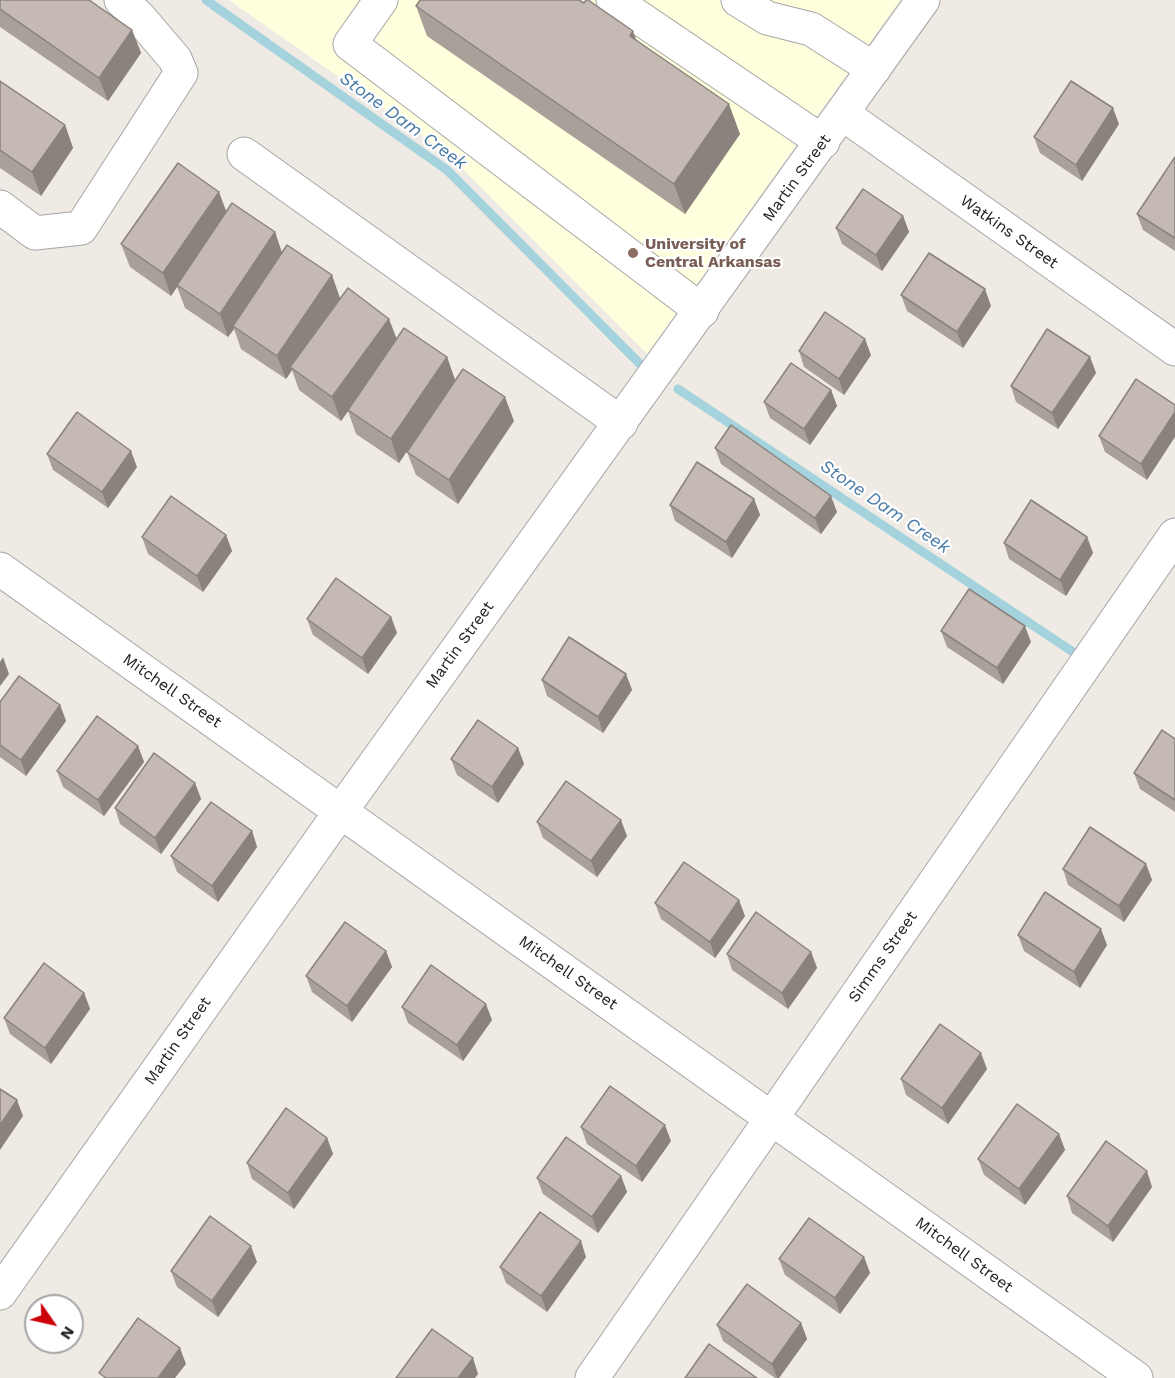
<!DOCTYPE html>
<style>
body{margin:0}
#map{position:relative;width:1175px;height:1378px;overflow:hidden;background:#efebe4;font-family:"Work Sans",sans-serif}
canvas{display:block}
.north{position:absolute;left:24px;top:1294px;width:60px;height:60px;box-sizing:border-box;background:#fff;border:2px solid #a5a5a5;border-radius:50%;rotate:124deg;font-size:16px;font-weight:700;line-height:24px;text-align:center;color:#1e1e1e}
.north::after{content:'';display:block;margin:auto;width:21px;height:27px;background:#cc0008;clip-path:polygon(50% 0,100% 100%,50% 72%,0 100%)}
</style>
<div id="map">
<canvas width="1175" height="1378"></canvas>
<div class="north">N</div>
</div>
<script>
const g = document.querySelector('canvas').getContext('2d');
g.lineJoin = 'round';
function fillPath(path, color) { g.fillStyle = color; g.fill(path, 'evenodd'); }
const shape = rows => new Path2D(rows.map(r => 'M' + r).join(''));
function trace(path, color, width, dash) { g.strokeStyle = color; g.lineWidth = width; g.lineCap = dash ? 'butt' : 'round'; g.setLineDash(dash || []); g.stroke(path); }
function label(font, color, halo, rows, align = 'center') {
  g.font = font + ' "Work Sans",sans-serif'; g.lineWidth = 4.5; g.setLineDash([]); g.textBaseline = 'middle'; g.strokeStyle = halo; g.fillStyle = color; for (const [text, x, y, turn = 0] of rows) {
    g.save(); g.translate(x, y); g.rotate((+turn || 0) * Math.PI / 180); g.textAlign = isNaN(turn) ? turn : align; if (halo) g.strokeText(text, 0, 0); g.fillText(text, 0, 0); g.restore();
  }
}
fillPath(shape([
 [229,0,900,0,647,354,447,153]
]), '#fffedd');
trace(shape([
 [206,0,447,170,641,365],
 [678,389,1073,652]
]), '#a4d2dd', 9);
const minor = shape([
 [381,0,350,44,702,311],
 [613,0,823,142],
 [738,0,767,18,811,29,874,69],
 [843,114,1175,349],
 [244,154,621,423],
 [0,207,35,233,81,228,181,73,175,59,140,18,121,0],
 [0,569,1136,1378],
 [0,1293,341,811,923,0],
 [592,1378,1175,535]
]);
trace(minor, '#a5a5a5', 35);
trace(minor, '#fff', 33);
fillPath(shape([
 [0,0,132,30,141,53,108,101,0,27],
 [584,3,637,40,740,134,685,214,427,36,416,6],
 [0,81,65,125,73,148,41,196,0,168],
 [1119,124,1082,181,1040,153,1034,137],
 [1175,158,1175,251,1143,230,1137,214],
 [226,211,275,232,282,253,340,298,397,338,447,357,455,380,399,463,356,434,348,411,341,421,299,390,292,370,286,379,241,349,234,329,228,337,185,308,177,287,171,296,130,267,121,244],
 [903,216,909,232,882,271,842,244,836,228],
 [901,295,991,306,963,348,907,311],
 [799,351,871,355,844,395,804,367],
 [1090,357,1096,373,1058,429,1016,402,1011,386],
 [1136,379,1147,480,1105,452,1099,436],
 [831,390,837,406,810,445,770,418,764,402],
 [514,421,458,504,416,475,407,452],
 [715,448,837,512,821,534,721,464],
 [47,454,137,467,108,508,53,470],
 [754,499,760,515,732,558,675,521,670,505],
 [226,535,232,551,203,592,148,554,142,537],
 [1087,537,1093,553,1066,596,1009,559,1004,543],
 [391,617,397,633,368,674,313,635,307,619],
 [941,631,1031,642,1003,684,947,647],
 [626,674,632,690,603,733,547,696,542,680],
 [0,702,60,705,66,721,26,776,0,757],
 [1175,739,1175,812,1140,789,1134,773],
 [138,746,144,762,104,816,63,787,57,771],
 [518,748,524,764,498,803,457,775,451,759],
 [195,783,201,799,161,854,120,824,115,808],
 [537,822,627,836,597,877,543,838],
 [252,831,257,847,218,902,177,872,171,856],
 [1146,864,1152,880,1124,922,1068,885,1063,869],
 [655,903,745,916,715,958,661,919],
 [1018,935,1107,945,1080,988,1024,951],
 [386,951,392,967,352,1022,312,992,306,976],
 [811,952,817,968,788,1009,732,970,727,954],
 [84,993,90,1009,51,1064,10,1034,4,1018],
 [402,1007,492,1020,463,1061,408,1023],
 [987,1069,948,1124,906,1095,901,1079],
 [581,1127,671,1141,642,1182,587,1144],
 [1059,1134,1065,1150,1025,1205,984,1175,978,1159],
 [327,1138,333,1154,294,1209,252,1179,247,1163],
 [621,1176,627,1192,598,1233,543,1194,537,1178],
 [1152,1187,1113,1242,1072,1213,1067,1196],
 [586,1257,547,1312,506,1283,500,1267],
 [864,1257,870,1273,840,1314,785,1275,779,1259],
 [257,1262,218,1317,177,1287,171,1271],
 [801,1323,807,1339,779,1378,775,1378,723,1341,717,1325]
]), '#a9a09a');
fillPath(shape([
 [132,30,141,53,108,101,99,78],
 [633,31,644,61,630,36],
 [729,104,740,134,685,214,674,184],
 [1113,108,1119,124,1082,181,1076,165],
 [65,125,73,148,41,196,32,172],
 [219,192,228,216,177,285,177,287,171,296,163,273],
 [903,216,909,232,882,271,876,255],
 [275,232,283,256,233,326,234,329,228,337,220,314],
 [332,275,340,298,290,367,292,370,286,379,277,356],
 [985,289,991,306,963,348,957,332],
 [389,319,398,342,341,421,332,397],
 [865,339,871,355,844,395,839,379],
 [447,357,455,380,399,463,391,439],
 [1090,357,1096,373,1058,429,1052,413],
 [831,390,837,406,810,445,804,429],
 [505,397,514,421,458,504,449,480],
 [1175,412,1175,437,1147,480,1141,464],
 [131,451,137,467,108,508,102,492],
 [831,496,837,512,821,534,815,518],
 [754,499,760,515,732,558,726,542],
 [226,535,232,551,203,592,197,576],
 [1087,537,1093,553,1066,596,1060,580],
 [391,617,397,633,368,674,362,658],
 [1025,626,1031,642,1003,684,997,668],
 [3,657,9,674,0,686,0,662],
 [626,674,632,690,603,733,598,717],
 [60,705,66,721,26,776,21,760],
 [138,746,144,762,104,816,98,800],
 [518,748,524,764,498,803,492,787],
 [195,783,201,799,161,854,155,838],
 [621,820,627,836,597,877,591,861],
 [252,831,257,847,218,902,212,886],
 [1146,864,1152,880,1124,922,1119,906],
 [739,900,745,916,715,958,710,942],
 [1101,929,1107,945,1080,988,1074,972],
 [386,951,392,967,352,1022,347,1006],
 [811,952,817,968,788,1009,782,993],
 [84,993,90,1009,51,1064,45,1048],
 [486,1004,492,1020,463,1061,457,1045],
 [981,1053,987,1069,948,1124,942,1108],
 [17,1100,23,1116,0,1150,0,1125],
 [665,1125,671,1141,642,1182,636,1166],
 [1059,1134,1065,1150,1025,1205,1019,1189],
 [327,1138,333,1154,294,1209,288,1193],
 [1147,1171,1152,1187,1113,1242,1108,1226],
 [621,1176,627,1192,598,1233,592,1217],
 [581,1241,586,1257,547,1312,541,1296],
 [251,1246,257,1262,218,1317,212,1301],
 [864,1257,870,1273,840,1314,835,1298],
 [801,1323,807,1339,779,1378,777,1378,772,1364],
 [180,1348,186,1364,175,1378,158,1378],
 [473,1358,478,1374,475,1378,458,1378]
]), '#89827d');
const building = shape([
 [0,0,89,0,132,30,99,78,0,9,0,0],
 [420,0,579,0,584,3,586,0,588,0,633,31,630,36,729,104,674,184,416,6,420,0],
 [0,81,65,125,32,172,0,150,0,81],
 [1071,81,1113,108,1076,165,1034,137,1071,81],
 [1175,157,1175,238,1137,214,1175,157],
 [178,163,219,192,163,273,121,244,178,163],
 [863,189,903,216,876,255,836,228,863,189],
 [232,203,275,232,220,314,177,285,232,203],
 [287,245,332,275,277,356,233,326,287,245],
 [929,253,985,289,957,332,901,295,929,253],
 [348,288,389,319,332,397,290,367,348,288],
 [825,312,865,339,839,379,799,351,825,312],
 [404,328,447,357,391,439,348,410,404,328],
 [1047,329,1090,357,1052,413,1011,386,1047,329],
 [791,363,831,390,804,429,764,402,791,363],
 [463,369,505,397,449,480,407,452,463,369],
 [1136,379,1175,405,1175,412,1141,464,1099,436,1136,379],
 [77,412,131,451,102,492,47,454,77,412],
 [731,425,831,496,815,518,715,448,731,425],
 [697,462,754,499,726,542,670,505,697,462],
 [171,496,226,535,197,576,142,537,171,496],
 [1031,500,1087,537,1060,580,1004,543,1031,500],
 [336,578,391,617,362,658,307,619,336,578],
 [969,589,1025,626,997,668,941,631,969,589],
 [569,637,626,674,598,717,542,680,569,637],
 [19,676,60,705,21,760,0,745,0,702,19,676],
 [97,716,138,746,98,800,57,771,97,716],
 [478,720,518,748,492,787,451,759,478,720],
 [1162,730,1175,739,1175,800,1134,773,1162,730],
 [154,753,195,783,155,838,115,808,154,753],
 [566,781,621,820,591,861,537,822,566,781],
 [211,802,252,831,212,886,171,856,211,802],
 [1090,827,1146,864,1119,906,1063,869,1090,827],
 [684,862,739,900,710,942,655,903,684,862],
 [1045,892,1101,929,1074,972,1018,935,1045,892],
 [756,912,811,952,782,993,727,954,756,912],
 [345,922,386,951,347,1006,306,976,345,922],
 [44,963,84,993,45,1048,4,1018,44,963],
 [431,965,486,1004,457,1045,402,1007,431,965],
 [940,1024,981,1053,942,1108,901,1079,940,1024],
 [610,1086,665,1125,636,1166,581,1127,610,1086],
 [0,1089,17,1100,0,1125,0,1089],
 [1017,1104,1059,1134,1019,1189,978,1159,1017,1104],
 [286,1108,327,1138,288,1193,247,1163,286,1108],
 [566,1137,621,1176,592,1217,537,1178,566,1137],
 [1106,1141,1147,1171,1108,1226,1067,1196,1106,1141],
 [540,1212,581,1241,541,1296,500,1267,540,1212],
 [210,1216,251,1246,212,1301,171,1271,210,1216],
 [809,1218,864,1257,835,1298,779,1259,809,1218],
 [747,1284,801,1323,772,1364,717,1325,747,1284],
 [138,1318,180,1348,158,1378,106,1378,99,1373,138,1318],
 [432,1329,473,1358,458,1378,396,1378,432,1329],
 [709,1344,757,1378,685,1378,709,1344]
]);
fillPath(building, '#c4bab3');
trace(building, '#89827d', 1.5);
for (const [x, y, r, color] of [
 [633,253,6,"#8d6e63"]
]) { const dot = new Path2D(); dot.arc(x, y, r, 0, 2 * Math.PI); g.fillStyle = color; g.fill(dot); trace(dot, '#fff', 2); }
label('16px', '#1e1e1e', '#fff', [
 ["Martin Street",797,178,-54],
 ["Watkins Street",1009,232,35],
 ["Martin Street",460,645,-54],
 ["Mitchell Street",172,691,35],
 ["Simms Street",883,957,-55],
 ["Mitchell Street",568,973,35],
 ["Martin Street",178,1041,-55],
 ["Mitchell Street",964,1255,36]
]);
label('bold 16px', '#785e54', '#fff', [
 ["University of",645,244],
 ["Central Arkansas",645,262]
], 'left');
label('italic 18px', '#477aa6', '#fff', [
 ["Stone Dam Creek",403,121,36],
 ["Stone Dam Creek",885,507,34]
]);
</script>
